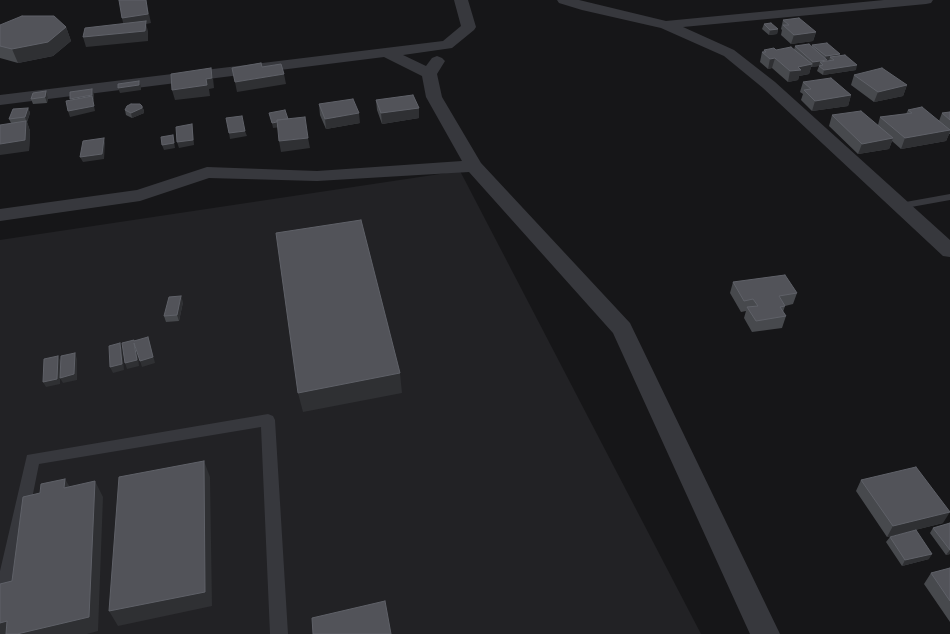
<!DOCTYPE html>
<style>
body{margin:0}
canvas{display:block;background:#161618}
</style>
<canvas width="950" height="634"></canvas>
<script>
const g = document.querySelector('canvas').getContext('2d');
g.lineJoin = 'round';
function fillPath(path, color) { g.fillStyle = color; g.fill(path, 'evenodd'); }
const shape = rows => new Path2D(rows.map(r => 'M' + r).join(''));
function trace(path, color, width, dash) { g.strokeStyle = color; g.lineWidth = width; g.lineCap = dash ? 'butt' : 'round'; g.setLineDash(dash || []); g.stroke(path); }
fillPath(shape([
 [460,171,701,634,0,634,0,240]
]), '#222225');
fillPath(shape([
 [950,194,950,200,900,209,896,208,894,206,896,204,900,203,950,194],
 [268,414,273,416,275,420,288,634,270,634,261,427,39,464,15,583,12,589,0,593,0,571,27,455,268,414]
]), '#37383d');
fillPath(shape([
 [454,0,468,0,476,27,474,30,452,48,403,55,426,66,432,58,437,56,442,58,445,61,437,74,442,97,481,163,630,323,780,634,750,634,613,333,469,172,317,181,209,178,140,201,0,221,0,209,137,190,207,167,317,171,462,161,426,97,422,76,384,57,0,105,0,95,443,41,461,26,454,0],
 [557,0,579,0,666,21,884,0,933,0,931,3,926,4,683,27,734,50,775,82,950,240,950,257,943,256,763,88,724,56,661,28,582,10,559,3,557,0]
]), '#37383d');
fillPath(shape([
 [783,20,816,32,813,41,791,44,781,35,782,30,781,29],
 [764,24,778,29,777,34,769,35,762,29],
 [0,25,66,27,71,41,53,56,18,63,0,58],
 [812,45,840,54,840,56,856,70,823,75,817,71,819,66,811,67,809,74,799,76,798,80,788,82,772,68,768,69,760,62,762,52,763,52,764,50,794,50,795,46,812,47],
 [854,75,907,85,903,96,874,102,851,85],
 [803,82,851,95,848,106,812,111,801,100,803,94,800,92],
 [46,91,48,97,47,103,33,104,31,99],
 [376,100,419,108,419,118,382,124,377,110],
 [319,104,360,123,326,129,320,115],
 [142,106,144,111,144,113,132,118,126,115,125,110],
 [28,108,30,113,27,122,30,131,29,151,11,123,9,119],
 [908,110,939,121,942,113,950,112,950,134,949,134,946,141,901,149,892,141,889,149,858,154,829,126,832,115,878,125,880,117,906,114],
 [733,282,797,293,793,304,785,306,783,312,786,316,782,328,752,332,744,318,746,311,741,312,730,293],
 [183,302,179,321,166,322,164,316],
 [861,480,943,523,887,537,856,491],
 [950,523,950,554,946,555,930,533,933,528],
 [890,537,929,559,902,566,886,542],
 [950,568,950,622,924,584,931,573]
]), '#47494d');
fillPath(shape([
 [146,0,151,23,146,24,148,31,148,41,86,47,83,37,124,27,122,18],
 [66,27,71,41,53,56,18,63,12,49],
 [778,29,777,34,769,35,770,30],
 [816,32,813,41,791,44,794,35],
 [840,54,839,60,830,57,829,61,823,65,820,62,819,66,812,67,813,62,825,60,826,56],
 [775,58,772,68,768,69,770,59],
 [812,64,809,74,799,76,798,80,788,82,790,71,798,67],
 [857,65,856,70,823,75,824,70],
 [211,68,213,78,214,88,209,89,210,96,175,100,172,90,206,79],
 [284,74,286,84,237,92,235,82],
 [139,81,141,86,141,90,120,93,118,88],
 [907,85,903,96,874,102,878,92],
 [92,89,94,94,94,100,93,101,95,111,70,117,68,111,72,104,70,99],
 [46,91,48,97,47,103,45,97],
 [851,95,848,106,812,111,815,101],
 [142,106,144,111,144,113,132,118,131,113],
 [28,108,30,113,27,122,30,131,29,151,0,155,0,144,26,121,25,117],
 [419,108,419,118,382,124,381,113],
 [359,113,360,123,326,129,325,119],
 [288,120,289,126,273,128,272,123],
 [192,124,193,130,194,145,179,148,177,142],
 [950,130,950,132,946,141,901,149,905,138],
 [245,131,247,136,230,139,229,133],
 [173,135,175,148,164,150,162,145],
 [104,138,105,143,104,159,83,162,80,157],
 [308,138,310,148,281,152,279,141],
 [893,138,889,149,858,154,862,144],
 [181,296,183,302,179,321,177,315],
 [148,337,150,343,155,363,142,367,140,361],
 [120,343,122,349,124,370,113,373,110,367],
 [134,343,137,349,139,366,127,369,125,363],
 [75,353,77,359,77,380,63,383,60,378,60,384,46,387,43,382,58,356,61,362],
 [400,373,402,393,303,412,298,393],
 [204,461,210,477,212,606,118,626,109,611],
 [65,479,74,494,64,488],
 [95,481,103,497,98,631,87,634,17,634],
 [950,512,943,523,887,537,893,526],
 [950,550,950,554,946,555],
 [932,554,929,559,902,566,905,560],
 [7,621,17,634,0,634,0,623]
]), '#2f3033');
const building = shape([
 [119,0,146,0,148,14,122,18,119,0],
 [22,16,54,16,66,27,48,42,12,49,0,46,0,25,22,16],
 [799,18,816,32,794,35,783,25,789,25,783,20,799,18],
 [146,21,145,31,83,37,85,28,146,21],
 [771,23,778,29,770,30,764,24,771,23],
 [827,43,840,54,826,56,812,45,827,43],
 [809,44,827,60,813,62,795,46,809,44],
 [791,47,812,64,798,67,801,70,790,71,775,58,770,59,762,52,766,52,764,50,774,48,776,50,791,47],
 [845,55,857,65,824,70,819,66,823,65,820,62,834,60,830,57,845,55],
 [261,63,262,67,281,64,284,74,235,82,232,68,261,63],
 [211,68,212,78,206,79,207,85,172,90,171,74,211,68],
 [882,68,907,85,878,92,854,75,882,68],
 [831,78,851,95,815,101,804,90,811,89,803,82,831,78],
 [139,81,139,85,118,88,118,84,139,81],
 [92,89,92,95,70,99,70,92,92,89],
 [46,91,45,97,31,99,33,93,46,91],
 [413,95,419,108,381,113,376,100,413,95],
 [92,96,94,106,68,111,66,101,92,96],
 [353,99,359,113,325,119,319,104,353,99],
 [131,104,140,104,142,106,142,108,131,113,125,110,127,106,131,104],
 [922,107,950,130,905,138,880,117,912,113,908,110,922,107],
 [28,108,25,117,9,119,13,109,28,108],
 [285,110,288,119,277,120,277,122,272,123,269,113,285,110],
 [861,111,893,138,862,144,832,115,861,111],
 [950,112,950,120,942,113,950,112],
 [242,116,245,131,229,133,226,118,242,116],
 [305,117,308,138,279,141,277,120,305,117],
 [26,121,25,140,0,144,0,125,26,121],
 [192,124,193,140,177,142,176,127,192,124],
 [173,135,174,143,162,145,161,137,173,135],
 [104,138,102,154,80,157,83,141,104,138],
 [361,220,400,373,298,393,276,233,361,220],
 [785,275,797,293,779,296,785,306,780,307,786,316,756,321,747,307,758,306,753,299,744,301,733,282,785,275],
 [181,296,177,315,164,316,169,297,181,296],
 [148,337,153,357,140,361,134,343,137,360,125,363,122,343,134,340,134,341,148,337],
 [120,343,122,364,110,367,109,346,120,343],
 [75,353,74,374,60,378,61,356,75,353],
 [58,356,57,379,43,382,44,359,58,356],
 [204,461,205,592,109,611,119,477,204,461],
 [916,467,950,512,893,526,861,480,916,467],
 [65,479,64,488,95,481,89,617,17,634,6,634,7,621,0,623,0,584,12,581,23,497,40,493,41,484,65,479],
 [950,523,950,550,933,528,950,523],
 [916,530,932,554,905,560,890,537,916,530],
 [950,568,950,601,931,573,950,568],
 [385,601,391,634,313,634,312,618,385,601]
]);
fillPath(building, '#525359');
trace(building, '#5f6168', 1);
</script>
